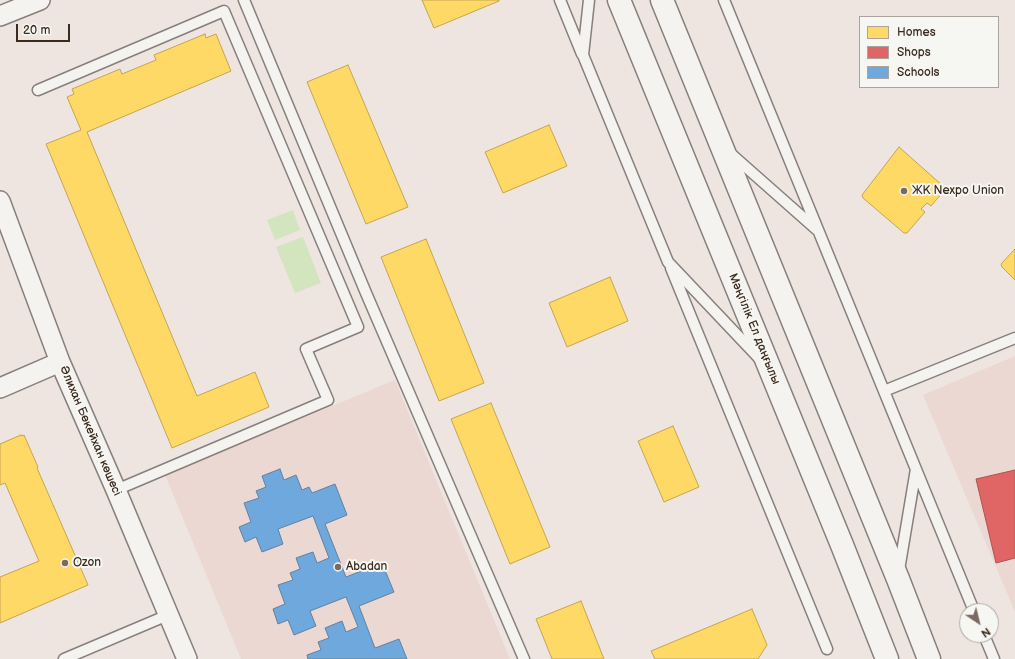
<!DOCTYPE html>
<meta charset="utf-8">
<style>
body{margin:0}
#map{position:relative;width:1015px;height:659px;overflow:hidden;background:#eee5e1;font-family:"Balsamiq Sans",sans-serif}
canvas{display:block}
.legend{position:absolute;left:859px;top:16px;width:140px;height:72px;box-sizing:border-box;background:#f6f6f2;border:1px solid #aba49d;margin:0;padding:5px 7px;list-style:none;font-size:12px;color:#3b2a1e}
.legend li{display:flex;align-items:center;gap:8px;height:20px}
.legend b{width:20px;border:1px solid #aba49d}
.north{position:absolute;left:959px;top:603px;width:40px;height:40px;box-sizing:border-box;background:#f6f6f2;border:1px solid #aba49d;border-radius:50%;rotate:145deg;font-size:11px;font-weight:700;line-height:16px;text-align:center;color:#3b2a1e}
.north::after{content:'';display:block;margin:auto;width:14px;height:18px;background:#7a6b62;clip-path:polygon(50% 0,100% 100%,50% 72%,0 100%)}
.scale{position:absolute;left:16px;top:24px;width:54px;height:18px;box-sizing:border-box;border:2px solid #3b2a1e;border-top:0;padding-left:5px;font-size:12px;line-height:14px;white-space:nowrap;color:#3b2a1e;-webkit-text-stroke:3px #f6f6f2;paint-order:stroke}
</style>
<div id="map">
<canvas width="1015" height="659"></canvas>
<ul class="legend">
<li><b style="height:11px;background:#ffd966"></b>Homes</li>
<li><b style="height:11px;background:#e06666"></b>Shops</li>
<li><b style="height:11px;background:#6fa8dc"></b>Schools</li>
</ul>
<div class="north">N</div>
<div class="scale">20 m</div>
</div>
<script>
const g = document.querySelector('canvas').getContext('2d');
g.lineJoin = 'round';
function fillPath(path, color) { g.fillStyle = color; g.fill(path, 'evenodd'); }
const shape = rows => new Path2D(rows.map(r => 'M' + r).join(''));
function trace(path, color, width, dash) { g.strokeStyle = color; g.lineWidth = width; g.lineCap = dash ? 'butt' : 'round'; g.setLineDash(dash || []); g.stroke(path); }
function label(font, color, halo, rows, align = 'center') {
  g.font = font + ' "Balsamiq Sans",sans-serif'; g.lineWidth = 4; g.setLineDash([]); g.textBaseline = 'middle'; g.strokeStyle = halo; g.fillStyle = color; for (const [text, x, y, turn = 0] of rows) {
    g.save(); g.translate(x, y); g.rotate((+turn || 0) * Math.PI / 180); g.textAlign = isNaN(turn) ? turn : align; if (halo) g.strokeText(text, 0, 0); g.fillText(text, 0, 0); g.restore();
  }
}
fillPath(shape([
 [1015,356,1015,612,923,395],
 [395,380,510,659,241,659,165,475]
]), '#ecd8d2');
fillPath(shape([
 [293,210,300,230,275,240,267,220],
 [303,237,321,283,295,293,276,247]
]), '#d3e5be');
const homes = shape([
 [422,0,499,0,499,1,434,28,422,0],
 [205,34,206,38,216,34,231,71,87,132,197,396,255,372,269,407,172,448,46,144,81,130,67,97,74,94,72,89,120,69,122,74,156,60,154,55,205,34],
 [348,65,408,207,366,224,307,82,348,65],
 [549,125,567,166,503,193,485,152,549,125],
 [899,147,943,186,944,188,943,192,931,206,927,203,921,209,925,212,907,233,904,233,863,198,862,195,899,147],
 [426,239,484,383,439,401,381,257,426,239],
 [1015,249,1015,280,1002,267,1001,264,1015,249],
 [610,277,628,321,567,347,549,303,610,277],
 [491,403,550,547,510,564,451,419,491,403],
 [673,426,699,487,664,502,638,441,673,426],
 [21,435,22,436,24,435,38,467,37,468,88,585,0,623,0,577,39,561,5,483,0,485,0,444,21,435],
 [581,601,604,659,552,659,536,619,581,601],
 [752,609,767,645,758,659,655,659,651,651,752,609]
]);
fillPath(homes, '#ffd966');
trace(homes, '#c4a450', 1);
const shops = shape([
 [1015,470,1015,558,996,563,976,479,1015,470]
]);
fillPath(shops, '#e06666');
trace(shops, '#ae5450', 1);
const schools = shape([
 [280,469,284,480,296,475,302,490,309,487,312,493,335,484,347,515,325,524,346,577,382,563,394,592,359,606,375,648,399,639,407,659,308,659,307,655,321,650,318,642,329,638,325,628,342,621,346,632,358,627,346,597,310,611,316,626,294,635,288,620,278,624,273,609,285,604,278,585,293,580,290,573,300,569,296,558,313,552,317,563,329,558,313,516,278,529,283,544,262,552,256,537,245,542,239,527,251,522,244,503,259,498,256,491,266,487,262,476,280,469]
]);
fillPath(schools, '#6fa8dc');
trace(schools, '#5f82a3', 1);
const lane = shape([
 [244,0,366,293,524,659],
 [560,0,582,54],
 [589,0,583,55,668,262,758,357],
 [724,0,974,611],
 [38,90,224,11,358,327,306,349,328,400,116,490],
 [730,153,816,229],
 [671,268,827,649],
 [884,391,1015,338],
 [899,570,916,469],
 [984,635,994,659],
 [64,659,168,615]
]);
const street = shape([
 [0,16,40,0],
 [0,201,60,362,116,490,187,659],
 [0,388,60,362]
]);
const secondary = shape([
 [619,0,842,545,887,659],
 [662,0,898,579,929,659]
]);
trace(lane, '#877f7b', 13);
trace(street, '#877f7b', 22);
trace(secondary, '#877f7b', 25);
trace(lane, '#f4f3f0', 10);
trace(street, '#f4f3f0', 19);
trace(secondary, '#f4f3f0', 22);
for (const [x, y, r, color] of [
 [904,191,4,"#7a6b62"],
 [65,563,4,"#7a6b62"],
 [338,567,4,"#7a6b62"]
]) { const dot = new Path2D(); dot.arc(x, y, r, 0, 2 * Math.PI); g.fillStyle = color; g.fill(dot); trace(dot, '#f6f6f2', 1.5); }
label('12px', '#3b2a1e', '#f6f6f2', [
 ["ЖК Nexpo Union",912,191],
 ["Ozon",73,563],
 ["Abadan",346,567]
], 'left');
label('12px', '#3b2a1e', '#f6f6f2', [
 ["Мәңгілік Ел даңғылы",754,329,68],
 ["Әлихан Бөкейхан көшесі",90,431,67]
]);
</script>
